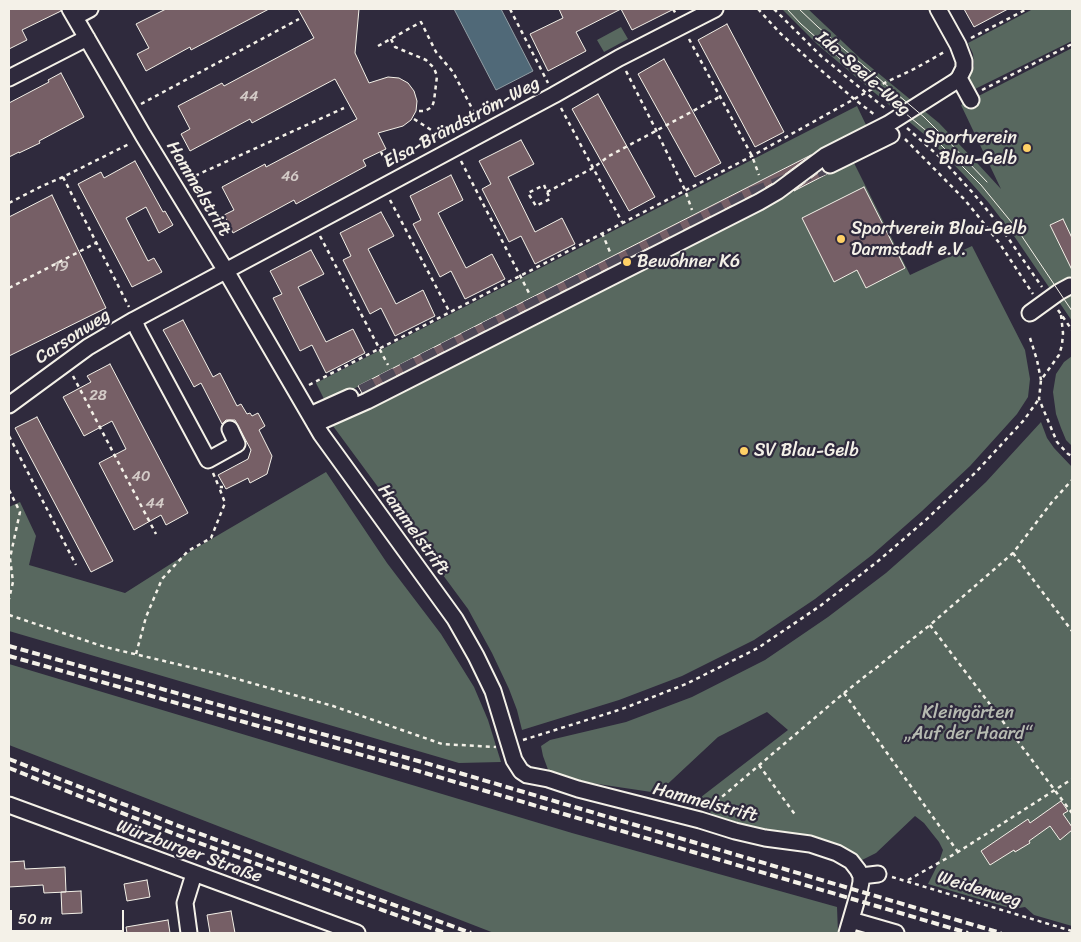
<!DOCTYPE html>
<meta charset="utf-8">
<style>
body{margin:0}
#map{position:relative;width:1081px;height:942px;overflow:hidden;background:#2f2a3d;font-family:Sriracha,sans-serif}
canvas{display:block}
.frame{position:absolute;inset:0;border:10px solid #f4f1e8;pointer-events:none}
.scale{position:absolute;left:10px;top:910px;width:114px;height:22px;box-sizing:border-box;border:2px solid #f4f1e8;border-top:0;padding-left:6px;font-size:15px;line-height:18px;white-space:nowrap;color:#f4f1e8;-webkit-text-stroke:4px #2f2a3d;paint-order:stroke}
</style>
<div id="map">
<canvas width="1081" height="942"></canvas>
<div class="frame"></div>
<div class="scale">50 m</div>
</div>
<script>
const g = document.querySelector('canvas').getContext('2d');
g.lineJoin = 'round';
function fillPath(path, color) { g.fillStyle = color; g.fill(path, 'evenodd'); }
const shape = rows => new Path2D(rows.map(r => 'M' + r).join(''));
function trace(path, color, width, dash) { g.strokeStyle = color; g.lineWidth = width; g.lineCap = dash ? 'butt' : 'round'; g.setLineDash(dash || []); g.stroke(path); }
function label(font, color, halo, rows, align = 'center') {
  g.font = font + ' Sriracha,sans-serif'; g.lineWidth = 4.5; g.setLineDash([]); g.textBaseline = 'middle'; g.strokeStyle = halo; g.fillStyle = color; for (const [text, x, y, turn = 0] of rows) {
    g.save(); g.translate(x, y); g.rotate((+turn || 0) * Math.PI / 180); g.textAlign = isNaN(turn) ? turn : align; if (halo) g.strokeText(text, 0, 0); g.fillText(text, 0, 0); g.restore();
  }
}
fillPath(shape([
 [782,9,808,9,861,59,939,123,978,164,1001,189,961,105,1072,48,1072,321,1012,233,989,203,965,176,926,136,818,45],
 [1033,9,1072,9,1072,41,973,90,968,80,974,66,973,54,968,43],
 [621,27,628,39,604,52,597,40],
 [857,106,867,127,828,146,326,403,316,383],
 [853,161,910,275,972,246,1025,350,1030,379,1028,397,1017,414,970,466,922,511,872,555,815,599,754,640,682,676,619,700,522,730,517,710,509,689,492,653,468,609,333,426],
 [1072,356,1072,446,1066,440,1061,428,1056,414,1053,392,1056,374,1064,362],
 [1041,422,1047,438,1054,448,1072,467,1072,926,1034,915,1025,907,1013,909,928,884,939,862,943,850,939,842,931,832,924,823,915,816,876,853,862,860,849,853,805,835,787,832,762,832,737,825,715,816,707,810,692,804,788,730,767,712,718,737,658,793,578,781,550,775,543,756,541,746,550,740,626,722,692,697,765,660,828,617,886,573,937,528,986,482],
 [326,472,387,563,441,634,474,687,488,720,501,762,459,763,9,631,9,507,20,502,36,536,29,565,125,593,191,551],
 [9,664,572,833,837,907,838,933,494,933,9,745]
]), '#58685f');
const water = shape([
 [454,9,501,9,533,71,496,90,454,9]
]);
fillPath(water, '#506978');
trace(water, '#929fa5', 1);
const building = shape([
 [9,9,61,9,61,11,22,30,27,40,9,49,9,9],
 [166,9,269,9,191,50,190,47,146,71,137,54,149,48,136,24,166,9],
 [298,9,359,9,355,53,369,83,388,77,399,78,408,83,414,91,417,101,416,111,411,120,403,126,378,133,386,149,363,160,366,166,296,204,294,200,233,233,224,215,234,210,222,187,265,164,266,167,357,119,335,79,252,123,250,119,190,151,181,134,190,129,178,106,222,83,224,86,314,38,298,9],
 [559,9,621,9,576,32,586,51,548,71,530,34,563,18,559,9],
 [621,9,674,9,632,30,621,9],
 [964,9,1008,9,974,27,964,9],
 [727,24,784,132,755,147,698,40,727,24],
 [664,59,721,163,695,177,638,74,664,59],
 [61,73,84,117,39,141,40,143,19,153,19,152,9,157,9,103,49,82,48,80,61,73],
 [598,94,655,197,629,211,572,109,598,94],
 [521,140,534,164,508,177,535,232,562,218,575,244,535,264,521,236,509,242,482,189,491,184,479,161,521,140],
 [811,155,773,183,755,194,363,393,362,393,358,386,811,155],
 [135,161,163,212,165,211,173,225,159,233,146,207,126,218,148,261,154,258,162,272,132,287,78,184,101,172,104,178,135,161],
 [822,170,827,174,794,191,822,170],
 [451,175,463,200,438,213,466,268,492,254,505,279,465,299,451,271,440,277,413,224,421,220,410,196,451,175],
 [864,187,905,268,866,288,857,270,834,282,802,218,864,187],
 [52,195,106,308,9,356,9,217,52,195],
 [381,212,394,236,368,249,396,304,423,290,435,316,395,336,381,308,370,314,343,260,351,256,340,233,381,212],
 [1063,219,1072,238,1072,270,1050,225,1063,219],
 [311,250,324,274,298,287,326,342,353,329,365,353,326,373,312,345,300,351,273,298,282,294,270,271,311,250],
 [183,320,213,377,220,373,237,406,241,404,247,414,250,413,252,416,258,413,265,426,259,430,272,456,267,474,250,483,248,478,226,489,218,475,248,459,251,450,235,420,226,420,222,424,201,383,194,387,167,337,163,330,183,320],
 [110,364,188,513,166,525,161,515,134,530,99,463,126,449,112,421,84,436,63,397,91,382,87,376,110,364],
 [37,417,113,561,91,572,15,428,37,417],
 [1061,801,1068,811,1063,814,1072,827,1072,830,1060,840,1050,826,1029,841,1030,843,1015,852,1014,850,990,865,981,851,1028,819,1030,823,1061,801],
 [24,861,25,869,65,867,66,892,44,893,43,885,9,887,9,862,24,861],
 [147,880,150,897,127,901,124,884,147,880],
 [81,891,82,913,62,914,61,892,81,891],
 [231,911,235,933,210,933,207,915,231,911],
 [168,920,170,933,127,933,126,927,168,920]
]);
fillPath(building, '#765f66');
trace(building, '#f4f1e8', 1);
trace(shape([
 [362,392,754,194,830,165]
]), '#4d4857', 15, [15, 8]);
const minor = shape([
 [70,9,143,135,226,271,321,434,455,619,476,656,493,691,514,760,521,771,527,775,548,779,578,789,700,820,735,831,765,838,810,844,837,853,851,861,858,870,861,876,861,882,859,892,847,933],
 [75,17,90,9],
 [9,78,87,38],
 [959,78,971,100],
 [830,165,891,135],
 [1030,313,1059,292,1070,286],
 [134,320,138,330,208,460,237,444,230,429],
 [9,405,88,347,134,320,554,95,619,58,715,9],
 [310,415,350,397],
 [315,424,367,401,759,202,778,191,825,156,888,124,956,81,959,78,964,68,964,61,958,45,938,9],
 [9,805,357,933],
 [861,876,878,874],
 [851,920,896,933],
 [189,933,185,903,194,874]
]);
trace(minor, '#f4f1e8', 19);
trace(shape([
 [510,9,548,83],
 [673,9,676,14],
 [758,9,780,33,815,65,854,99,875,115],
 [774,9,821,56,886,109],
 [971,38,1027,9],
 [391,39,395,47,426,60,434,68,437,76,434,101,432,107,425,111,415,111],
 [689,39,752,156,759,175],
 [378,46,421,22,436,52,453,72,476,116,387,163],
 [626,71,656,130,685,190,692,210],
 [982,90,1072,44],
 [141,104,299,19],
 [561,108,622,222],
 [414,119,439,135],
 [907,128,942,159,973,193,997,222,1042,287],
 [905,139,964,199,978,216,1000,244,1033,294],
 [381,152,389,168],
 [461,161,529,293],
 [63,177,129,307],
 [188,179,344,108],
 [544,185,550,199,536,206,528,193,544,185],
 [547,192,593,168,609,156,721,96],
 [390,200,449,311],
 [9,203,42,186,63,177,131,143],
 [602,233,610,252],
 [320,236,388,365],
 [9,288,96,243],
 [1058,310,1072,330],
 [1061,315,1063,333,1062,345,1059,355,1041,380,1039,399,1057,442,1068,454,1072,456],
 [1030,338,1037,360,1041,380],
 [40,348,46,359],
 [73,376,156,534],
 [309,385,752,156,874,88,916,68,946,51],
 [9,436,76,565],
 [213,473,219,487,223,487],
 [9,490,20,512,10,558,13,582,9,599],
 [1013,553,1072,631],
 [9,615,105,647,223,675,333,706,442,744,496,747],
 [930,625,1072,813],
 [136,654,146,617,162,579,188,551,211,538,225,503,219,487],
 [844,693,958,852],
 [523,740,622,709,686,684,758,648,820,606,877,562,928,518,976,472,1024,420,1039,399],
 [759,765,796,816],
 [710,807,844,693,930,625,1013,553,1052,502,1072,480],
 [892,877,1072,931],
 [908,880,958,852,1072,779]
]), '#f4f1e8', 2.5, [4, 4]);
trace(minor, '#2f2a3d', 15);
trace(shape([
 [787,9,801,24,845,63,929,133,981,185,1017,229,1072,311],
 [799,9,818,27,924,117,948,141,987,182]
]), '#f4f1e8', 1);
trace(shape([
 [9,646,429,764,1001,933],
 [9,656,401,766,968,933],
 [9,759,184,828,471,933],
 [9,768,180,836,445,933]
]), '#f4f1e8', 4, [8, 4]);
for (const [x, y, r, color] of [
 [1027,148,5,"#ffd166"],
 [841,239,5,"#ffd166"],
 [627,262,5,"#ffd166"],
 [744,451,5,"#ffd166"]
]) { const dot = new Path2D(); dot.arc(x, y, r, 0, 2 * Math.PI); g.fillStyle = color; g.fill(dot); trace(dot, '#2f2a3d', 2); }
label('15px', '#d4ccc8', null, [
 ["44",249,97],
 ["46",290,177],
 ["19",61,267],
 ["28",98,396],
 ["40",141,477],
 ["44",155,504]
]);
label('18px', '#f4f1e8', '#2f2a3d', [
 ["Ida-Seele-Weg",863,74,41],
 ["Elsa-Brändström-Weg",462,123,-28],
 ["Hammelstrift",198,189,59],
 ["Carsonweg",73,337,-33],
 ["Hammelstrift",413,530,54],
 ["Hammelstrift",705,803,15],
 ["Würzburger Straße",189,852,20],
 ["Weidenweg",979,890,17]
]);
label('18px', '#f4f1e8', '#2f2a3d', [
 ["Sportverein",1017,138,"right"],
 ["Blau-Gelb",1017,159,"right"],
 ["Sportverein Blau-Gelb",851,229],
 ["Darmstadt e.V.",851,250],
 ["Bewohner K6",637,262],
 ["SV Blau-Gelb",754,451]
], 'left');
label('18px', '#b6bab1', '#2f2a3d', [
 ["Kleingärten",968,713],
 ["„Auf der Haard“",968,734]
]);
</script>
